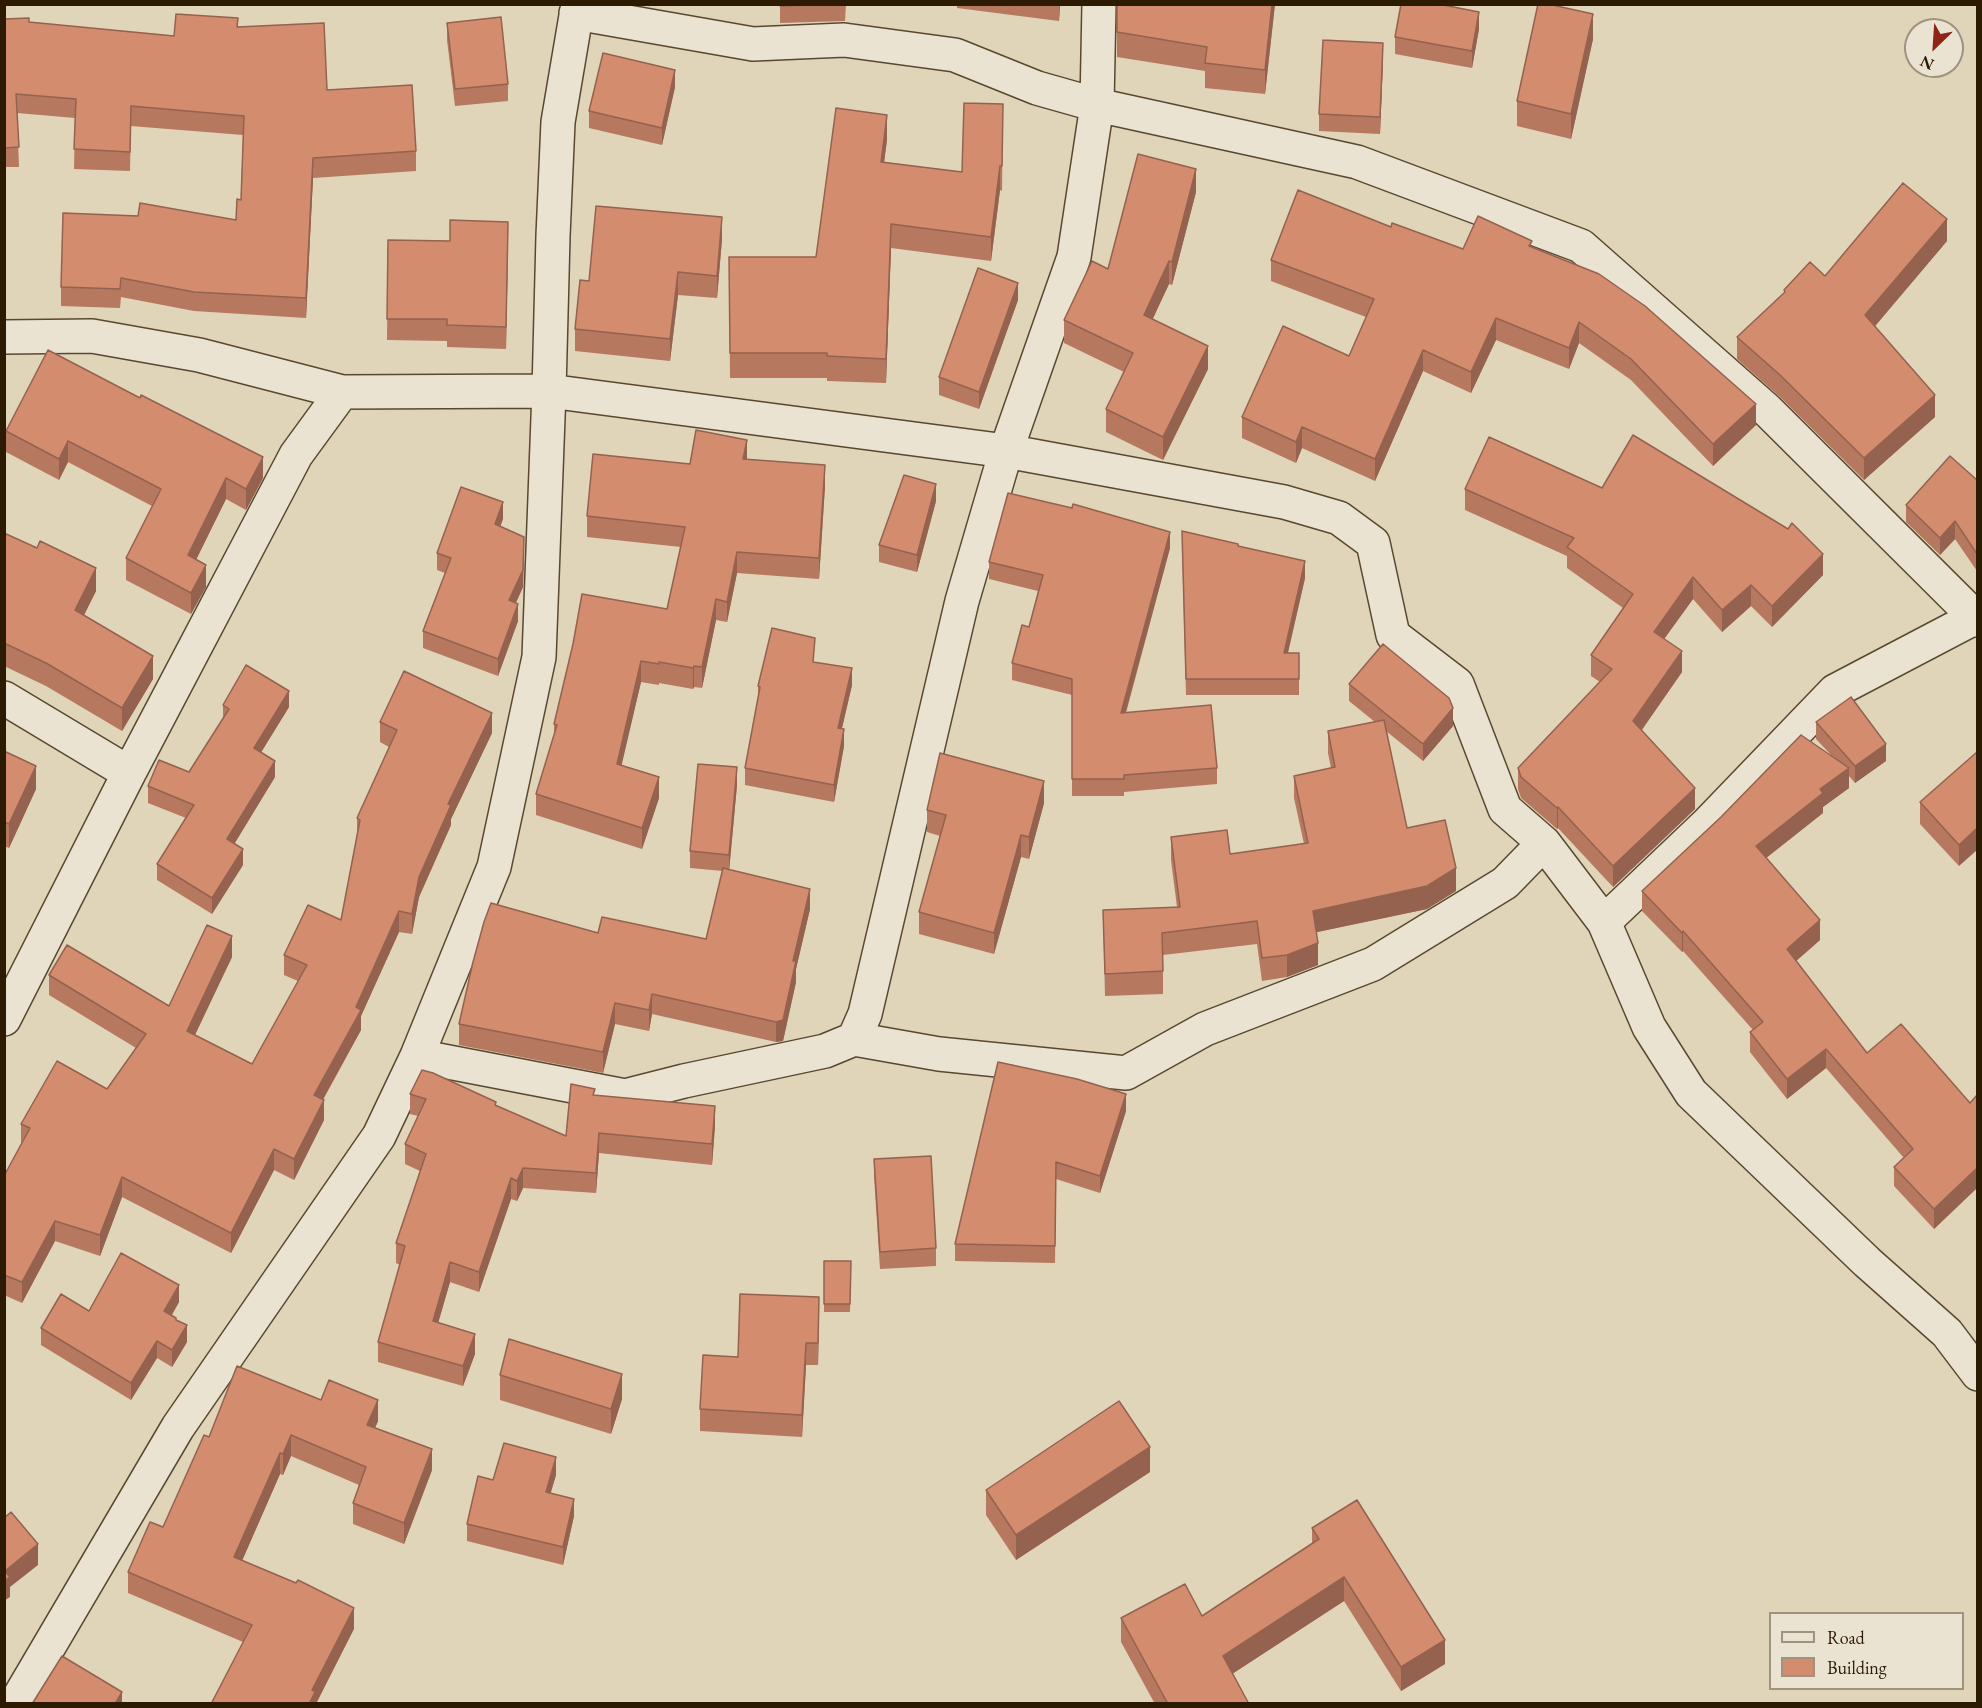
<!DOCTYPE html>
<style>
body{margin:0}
#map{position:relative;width:1982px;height:1708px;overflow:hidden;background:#e0d4b9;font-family:"EB Garamond",serif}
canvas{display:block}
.frame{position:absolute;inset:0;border:6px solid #2c1a03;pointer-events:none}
.legend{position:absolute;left:1769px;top:1612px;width:195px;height:78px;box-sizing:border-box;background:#ebe3d2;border:2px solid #9f937f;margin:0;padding:8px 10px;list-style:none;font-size:18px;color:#2c1a03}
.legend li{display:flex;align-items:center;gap:12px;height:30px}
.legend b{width:30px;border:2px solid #9f937f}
.north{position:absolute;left:1904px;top:18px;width:60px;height:60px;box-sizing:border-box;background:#ebe3d2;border:2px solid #9f937f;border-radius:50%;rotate:205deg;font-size:16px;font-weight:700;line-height:24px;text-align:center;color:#2c1a03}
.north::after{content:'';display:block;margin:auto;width:21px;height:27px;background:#8f2418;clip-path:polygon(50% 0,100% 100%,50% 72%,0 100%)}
</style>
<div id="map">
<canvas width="1982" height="1708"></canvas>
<div class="frame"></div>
<ul class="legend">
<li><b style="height:8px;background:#ebe3d2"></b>Road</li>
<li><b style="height:16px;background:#d48c6f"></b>Building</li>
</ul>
<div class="north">N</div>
</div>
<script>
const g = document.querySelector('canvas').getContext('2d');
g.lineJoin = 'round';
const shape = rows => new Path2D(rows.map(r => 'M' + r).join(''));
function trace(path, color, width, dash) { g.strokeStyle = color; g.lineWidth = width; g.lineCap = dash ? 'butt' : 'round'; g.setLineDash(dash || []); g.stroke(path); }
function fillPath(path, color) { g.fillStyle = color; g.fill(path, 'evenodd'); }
const minor = shape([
 [576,13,753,44,844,40,955,55,1037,88,1097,105,1357,162,1581,246,1767,410,1978,620],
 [4,337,92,336,199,355,342,392,549,391,1006,451,1284,502,1339,518,1373,543,1393,635,1457,684,1505,809,1544,843,1604,922,1649,1027,1691,1093,1867,1262,1947,1333,1978,1374],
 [4,698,129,773],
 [1604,922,1708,823,1835,691,1978,616],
 [4,1019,129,773,296,455,342,392],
 [854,1039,939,1054,1126,1073,1205,1029,1373,964,1505,883,1544,843],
 [417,1056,625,1096,684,1081,825,1051,854,1039,865,1014,962,601,1006,451,1074,257,1097,105,1099,4],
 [15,1704,178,1427,379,1136,417,1056,494,867,539,657,549,391,553,236,558,122,578,4]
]);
trace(minor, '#594830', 36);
trace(minor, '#ebe3d2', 33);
fillPath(shape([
 [780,4,846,4,845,21,780,23],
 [957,4,1060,4,1059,21,957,8],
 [1117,4,1275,4,1265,94,1205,88,1205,71,1117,57],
 [4,19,29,22,174,36,238,27,416,151,416,171,313,178,306,318,194,311,121,297,120,308,61,306,61,287,236,220,241,200,243,135,131,126,130,171,74,169,75,118,17,113,19,167,4,167],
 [447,23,508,84,508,101,455,106,447,40],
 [1479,29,1472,68,1395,54,1395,37],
 [1593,39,1571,139,1517,126,1517,101],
 [1383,60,1380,134,1319,131,1319,114],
 [675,87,662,145,589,128,589,111],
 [1003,104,1002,191,1000,190,991,261,891,248,886,383,827,381,827,378,730,378,729,257,816,257,887,140,884,162,962,172],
 [1196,192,1172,285,1169,284,1152,319,1208,369,1163,460,1106,432,1106,409,1124,372,1064,343,1064,320,1108,269],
 [1391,227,1463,249,1532,247,1756,425,1713,466,1631,380,1579,343,1569,369,1496,340,1471,393,1423,371,1375,481,1302,448,1296,463,1242,438,1242,417,1349,356,1366,317,1271,281,1271,260],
 [722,239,717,298,678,295,670,361,575,351,575,329,589,281],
 [388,240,508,244,506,349,447,347,447,341,387,340],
 [1947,241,1875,326,1935,417,1864,480,1780,397,1737,359,1737,337,1784,293,1784,290,1825,276],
 [1018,300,979,409,939,395,939,377],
 [48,350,263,478,246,510,226,499,196,560,206,587,191,614,126,580,126,558,152,506,68,462,59,480,6,452,6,431],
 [747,460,825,486,819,579,737,573,727,622,716,620,702,688,694,687,693,689,659,683,659,685,641,682,621,765,659,798,642,849,536,815,536,794,554,735,554,724,667,609,681,547,587,537,587,516,690,464],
 [1977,480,1977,571,1955,539,1940,555,1906,522,1906,505],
 [1602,488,1823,575,1772,627,1751,606,1722,632,1693,599,1664,639,1682,672,1642,730,1695,809,1613,887,1558,828,1557,829,1521,798,1518,789,1518,768,1600,682,1591,676,1591,655,1623,608,1567,568,1567,556,1465,510,1465,489],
 [936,501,917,572,879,562,879,545],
 [503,519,500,526,524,554,523,587,516,603,518,621,498,676,423,648,423,631,445,573,437,570,437,553],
 [4,533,96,591,84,615,153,679,122,731,46,686,4,666],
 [1238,546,1305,578,1288,653,1299,653,1299,695,1186,695,1182,547],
 [1170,548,1126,713,1217,768,1217,784,1124,792,1124,796,1072,796,1072,695,1012,680,1012,663,1029,627,1038,591,989,579,989,562],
 [814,662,852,685,842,728,844,746,834,802,745,785,745,768,758,699,758,686],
 [1349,684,1453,726,1423,761,1386,731,1407,828,1456,891,1427,909,1316,932,1318,965,1287,977,1262,981,1257,944,1163,955,1163,994,1105,996,1103,910,1177,907,1171,860,1171,837,1230,854,1304,844,1294,798,1294,776,1331,768,1328,753,1328,731,1375,722,1349,701],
 [223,705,289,707,261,752,275,777,234,844,243,865,212,914,157,880,157,864,186,818,148,803,148,786,189,772,223,719],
 [380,722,492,733,451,819,451,825,419,897,412,934,399,932,361,1016,361,1030,323,1100,324,1120,294,1180,274,1170,231,1253,122,1197,100,1256,55,1241,22,1303,4,1295,4,1176,21,1144,21,1124,107,1089,136,1048,49,995,49,975,169,1006,232,957,194,1035,252,1064,298,981,284,975,284,955,341,920,357,835,357,818,389,747,380,742],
 [1816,722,1886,761,1855,783,1849,776,1849,788,1823,807,1823,813,1766,858,1820,940,1796,961,1867,1053,1970,1103,1977,1095,1977,1188,1934,1229,1894,1186,1894,1167,1904,1158,1826,1068,1787,1099,1750,1052,1750,1032,1753,1030,1683,951,1682,952,1642,911,1642,891,1831,755,1816,739],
 [4,751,36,789,9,848,4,846],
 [1977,752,1959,866,1920,824,1920,802],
 [737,785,729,870,810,909,796,969,796,982,783,1041,776,1042,652,1014,649,1031,615,1024,603,1073,459,1045,459,1024,598,933,706,939,723,871,690,868,690,851],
 [1044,803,1029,859,1021,857,994,954,919,934,919,912,940,836,927,832,927,810],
 [998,1062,1126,1111,1100,1193,1056,1179,1055,1263,955,1261,955,1244],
 [410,1094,496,1106,566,1136,595,1095,715,1126,712,1165,599,1153,596,1193,523,1188,517,1201,511,1199,479,1292,450,1282,438,1322,475,1354,463,1386,378,1362,378,1342,400,1265,396,1263,396,1243,420,1171,405,1164,405,1144,418,1116,410,1114],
 [874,1159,936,1248,936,1266,880,1269,874,1176],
 [824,1261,851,1261,850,1312,824,1312],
 [179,1302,172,1315,176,1320,187,1342,172,1367,157,1358,131,1400,41,1345,41,1328,89,1311],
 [819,1319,818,1365,806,1365,802,1437,700,1431,700,1409,738,1357],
 [500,1375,622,1399,611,1434,500,1400],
 [321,1400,378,1421,375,1428,432,1470,404,1544,353,1524,353,1503,359,1485,291,1456,283,1475,280,1474,242,1561,354,1629,243,1642,128,1593,128,1572,163,1527],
 [1150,1472,1016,1560,986,1515,986,1490],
 [556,1475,550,1494,574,1516,563,1565,467,1541,467,1524,493,1480],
 [1312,1528,1445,1664,1401,1691,1344,1601,1233,1673,1249,1704,1155,1704,1121,1642,1121,1618,1202,1616,1312,1543]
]), '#b6785f');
fillPath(shape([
 [1059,4,1060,4,1059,21],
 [1272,4,1275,4,1265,94,1265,70],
 [1479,12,1479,29,1472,68,1472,51],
 [1593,14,1593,39,1571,139,1571,114],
 [1383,43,1383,60,1380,134,1380,117],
 [675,70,675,87,662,145,662,128],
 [887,115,887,140,881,186,881,162],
 [313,158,313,178,306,318,306,298],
 [1000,166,1000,190,991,261,991,237],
 [1196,169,1196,192,1172,285,1172,262],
 [722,217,722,239,717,298,717,276],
 [1947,219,1947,241,1865,338,1865,315],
 [508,222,508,244,506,349,506,327],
 [891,224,891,248,886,383,886,359],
 [1169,261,1169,284,1144,338,1144,315],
 [678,272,678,295,670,361,670,339],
 [1018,283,1018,300,979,409,979,392],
 [1496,318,1496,340,1471,393,1471,372],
 [1579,322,1579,343,1569,369,1569,348],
 [1208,346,1208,369,1163,460,1163,437],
 [1423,350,1423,371,1375,481,1375,459],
 [1935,395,1935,417,1864,480,1864,458],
 [1756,404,1756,425,1713,466,1713,444],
 [1302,427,1302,448,1296,463,1296,442],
 [747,440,747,461,743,459],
 [68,441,68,462,59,480,59,459],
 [263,457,263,478,246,510,246,489],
 [825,465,825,486,819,579,819,558],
 [226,478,226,499,188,576,188,555],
 [936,484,936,501,917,572,917,555],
 [503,502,503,519,495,541,495,524],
 [1955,521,1955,539,1940,555,1940,538],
 [1170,532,1170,548,1121,729,1121,713],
 [524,537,523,587,509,617,509,600],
 [737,552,737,573,727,622,727,602],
 [1823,554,1823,575,1772,627,1772,606],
 [1305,561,1305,578,1284,669,1284,653],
 [206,565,206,587,191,614,191,593],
 [96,568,96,591,75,633,75,610],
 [1693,577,1693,599,1654,653,1654,632],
 [1751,585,1751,606,1722,632,1722,610],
 [716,599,716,620,702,688,702,667],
 [518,604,518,621,498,676,498,659],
 [1682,651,1682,672,1633,742,1633,721],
 [153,656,153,679,122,731,122,708],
 [641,661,641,682,617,785,617,764],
 [694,666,694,687,693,689,693,668],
 [852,668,852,685,838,745,838,728],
 [289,691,289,707,254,764,254,748],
 [1453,708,1453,726,1423,761,1423,744],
 [492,713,492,733,451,819,451,825,419,897,412,934,412,914,419,877,448,804],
 [844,729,844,746,834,802,834,785],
 [1886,744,1886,761,1855,783,1855,766],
 [275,761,275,777,227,856,227,839],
 [36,766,36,789,9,848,9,824],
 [737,767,737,785,729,872,729,855],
 [1849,768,1849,788,1823,807,1823,813,1756,866,1756,846,1820,789],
 [659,777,659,798,642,849,642,828],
 [1044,781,1044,803,1029,859,1029,837],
 [1695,788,1695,809,1613,887,1613,866],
 [1558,807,1558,828,1557,829,1557,808],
 [1977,828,1977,850,1959,866,1959,845],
 [1021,835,1021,857,994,954,994,933],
 [243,849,243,865,212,914,212,898],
 [1456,868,1456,891,1427,909,1313,933,1313,911],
 [810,889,810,909,796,969,796,982,783,1041,776,1042,776,1022,793,961],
 [399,911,399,932,361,1016,361,1030,314,1115,314,1095],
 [1820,920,1820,940,1787,969,1787,949],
 [1683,931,1683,951,1682,952,1682,933],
 [232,936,232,957,187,1052,187,1031],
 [1318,943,1318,965,1287,977,1287,955],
 [652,994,652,1014,649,1031,649,1010],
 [615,1003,615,1024,603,1073,603,1052],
 [1826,1049,1826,1068,1787,1099,1787,1079],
 [1126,1094,1126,1111,1100,1193,1100,1176],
 [324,1100,324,1120,294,1180,294,1159],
 [715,1106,715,1126,712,1165,712,1144],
 [599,1133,599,1153,596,1193,596,1173],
 [274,1149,274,1170,231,1253,231,1233],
 [523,1168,523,1188,517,1201,517,1181],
 [1977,1168,1977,1188,1934,1229,1934,1209],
 [122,1177,122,1197,100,1256,100,1235],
 [511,1178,511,1199,479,1292,479,1272],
 [55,1221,55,1241,22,1303,22,1282],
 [450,1262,450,1282,433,1341,433,1321],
 [179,1285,179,1302,164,1328,164,1311],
 [819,1297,819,1319,818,1365,818,1343],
 [187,1325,187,1342,172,1367,172,1350],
 [475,1334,475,1354,463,1386,463,1366],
 [157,1341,157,1358,131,1400,131,1383],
 [806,1343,806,1365,802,1437,802,1415],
 [622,1374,622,1399,611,1434,611,1409],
 [378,1400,378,1421,367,1446,367,1425],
 [291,1435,291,1456,283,1475,283,1454],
 [1150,1447,1150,1472,1016,1560,1016,1535],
 [432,1449,432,1470,404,1544,404,1523],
 [280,1453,280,1474,234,1579,234,1557],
 [556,1457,556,1475,546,1509,546,1492],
 [574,1499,574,1516,563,1565,563,1547],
 [38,1544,38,1565,10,1587,10,1597,4,1601,5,1571],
 [1344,1577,1344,1601,1223,1680,1223,1656],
 [354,1608,354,1629,316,1704,309,1704,312,1690],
 [1445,1640,1445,1664,1401,1691,1401,1667],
 [122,1692,122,1704,115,1704]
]), '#94624e');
const building = shape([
 [780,4,832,4,780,6,780,4],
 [1117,4,1272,4,1265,70,1205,63,1207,47,1117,32,1117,4],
 [1401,4,1438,4,1479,12,1472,51,1395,37,1401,4],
 [1538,4,1548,4,1593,14,1571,114,1517,101,1538,4],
 [176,14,238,18,237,27,324,23,327,90,412,85,416,151,313,158,306,298,194,292,121,278,120,289,61,287,63,213,138,216,140,203,236,220,237,199,241,200,244,116,131,106,130,152,74,149,76,99,16,94,19,147,4,148,4,19,29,18,29,22,174,36,176,14],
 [501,17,508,84,455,89,447,23,501,17],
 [1323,40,1383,43,1380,117,1319,114,1323,40],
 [603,53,675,70,662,128,589,111,603,53],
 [964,103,1003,104,1002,166,1000,166,991,237,891,224,886,359,827,356,827,353,730,353,729,257,816,257,836,108,887,115,881,162,962,172,964,103],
 [1138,154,1196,169,1172,262,1169,261,1144,315,1208,346,1163,437,1106,409,1133,353,1064,320,1092,261,1108,269,1138,154],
 [1903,183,1947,219,1865,315,1935,395,1864,458,1780,375,1737,337,1785,292,1784,290,1810,262,1825,276,1903,183],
 [1298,190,1391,227,1392,223,1463,249,1478,216,1532,241,1529,246,1599,274,1645,306,1756,404,1713,444,1631,359,1579,322,1569,348,1496,318,1471,372,1423,350,1375,459,1302,427,1296,442,1242,417,1283,326,1349,356,1374,299,1271,260,1298,190],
 [596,206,722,217,717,276,678,272,670,339,575,329,580,280,589,281,596,206],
 [450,220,508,222,506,327,447,325,447,319,387,319,388,240,450,241,450,220],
 [978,268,1018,283,979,392,939,377,978,268],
 [48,350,140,398,141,395,263,457,246,489,226,478,188,555,206,565,191,593,126,558,161,489,68,441,59,459,6,431,48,350],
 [696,430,747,440,743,459,825,465,819,558,737,552,727,602,716,599,702,667,694,666,693,668,659,662,659,664,641,661,617,764,659,777,642,828,536,794,557,725,554,724,573,644,582,594,667,609,685,527,587,516,593,454,690,464,696,430],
 [1633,435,1788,529,1792,523,1823,554,1772,606,1751,585,1722,610,1693,577,1654,632,1682,651,1633,721,1695,788,1613,866,1558,807,1557,808,1521,777,1518,768,1612,669,1591,655,1633,594,1567,547,1574,538,1465,489,1489,437,1602,488,1633,435],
 [1950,456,1977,480,1977,554,1955,521,1940,538,1906,505,1950,456],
 [904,475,936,484,917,555,879,545,904,475],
 [461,487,503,502,495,524,524,537,523,570,509,600,518,604,498,659,423,631,451,558,437,553,461,487],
 [1008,493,1072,508,1073,504,1170,532,1121,713,1211,705,1217,768,1124,775,1124,779,1072,779,1072,679,1012,663,1022,625,1029,627,1043,575,989,562,1008,493],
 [1182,531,1238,544,1238,546,1305,561,1284,653,1299,653,1299,679,1186,679,1182,531],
 [4,533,37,548,40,541,96,568,75,610,153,656,122,708,46,663,4,643,4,533],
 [772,628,815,638,813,662,852,668,838,728,844,729,834,785,745,768,760,687,758,686,772,628],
 [1383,644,1449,698,1453,708,1423,744,1349,684,1383,644],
 [246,665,289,691,254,748,275,761,227,839,243,849,212,898,157,864,194,805,148,786,159,760,189,772,229,709,223,705,246,665],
 [404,671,492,713,448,804,451,805,419,877,412,914,399,911,356,1007,361,1010,314,1095,324,1100,294,1159,274,1149,231,1233,122,1177,100,1235,55,1221,22,1282,4,1275,4,1176,30,1128,21,1124,57,1061,107,1089,146,1034,49,975,67,945,169,1006,207,925,232,936,187,1031,252,1064,307,965,284,955,308,905,341,920,360,820,357,818,397,730,380,722,404,671],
 [1851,697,1886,744,1855,766,1816,722,1851,697],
 [1384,720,1407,828,1445,820,1456,868,1427,886,1313,911,1318,943,1287,955,1262,958,1257,921,1162,933,1163,971,1105,974,1103,910,1180,907,1171,837,1227,830,1230,854,1308,843,1294,776,1335,767,1328,731,1384,720],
 [1801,735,1849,768,1820,789,1823,793,1756,846,1820,920,1787,949,1867,1053,1901,1024,1970,1103,1977,1095,1977,1168,1934,1209,1894,1167,1913,1149,1826,1049,1787,1079,1750,1032,1763,1022,1683,931,1682,933,1642,891,1721,817,1801,735],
 [4,751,36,766,9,824,4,822,4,751],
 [1977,752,1977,828,1959,845,1920,802,1977,752],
 [940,753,1044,781,1029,837,1021,835,994,933,919,912,946,815,927,810,940,753],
 [698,764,737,767,729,855,690,851,698,764],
 [723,868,810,889,793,961,796,961,783,1020,776,1022,652,994,649,1010,615,1003,603,1052,459,1024,473,962,484,922,491,903,598,933,602,917,706,939,723,868],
 [998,1062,1077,1079,1126,1094,1100,1176,1056,1162,1055,1246,955,1244,998,1062],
 [422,1070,433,1073,496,1102,495,1105,566,1136,571,1084,595,1089,593,1095,715,1106,712,1144,599,1133,596,1173,523,1168,517,1181,511,1178,479,1272,450,1262,433,1321,475,1334,463,1366,378,1342,405,1246,396,1243,426,1154,405,1144,426,1099,410,1094,422,1070],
 [931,1156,936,1248,880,1252,874,1159,931,1156],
 [121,1253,179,1285,164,1311,176,1318,176,1320,187,1325,172,1350,157,1341,131,1383,41,1328,61,1294,89,1311,121,1253],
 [824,1261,851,1261,850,1304,824,1304,824,1261],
 [740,1294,819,1297,818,1343,806,1343,802,1415,700,1409,703,1355,738,1357,740,1294],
 [509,1339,622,1374,611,1409,500,1375,509,1339],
 [237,1366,321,1400,329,1380,378,1400,367,1425,432,1449,404,1523,353,1503,366,1467,291,1435,283,1454,280,1453,234,1557,296,1583,298,1580,354,1608,312,1690,315,1692,309,1704,211,1704,252,1625,128,1572,150,1522,163,1527,204,1435,209,1437,237,1366],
 [1119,1401,1150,1447,1016,1535,986,1490,1119,1401],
 [504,1443,556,1457,546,1492,574,1499,563,1547,467,1524,478,1476,493,1480,504,1443],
 [1357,1500,1445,1640,1401,1667,1344,1577,1223,1656,1249,1704,1168,1704,1121,1618,1185,1584,1202,1616,1319,1539,1312,1528,1357,1500],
 [11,1512,38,1544,5,1571,10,1577,4,1581,4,1518,11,1512],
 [62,1656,122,1692,115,1704,32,1704,62,1656]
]);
fillPath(building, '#d48c6f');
trace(building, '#94624e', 1.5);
</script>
